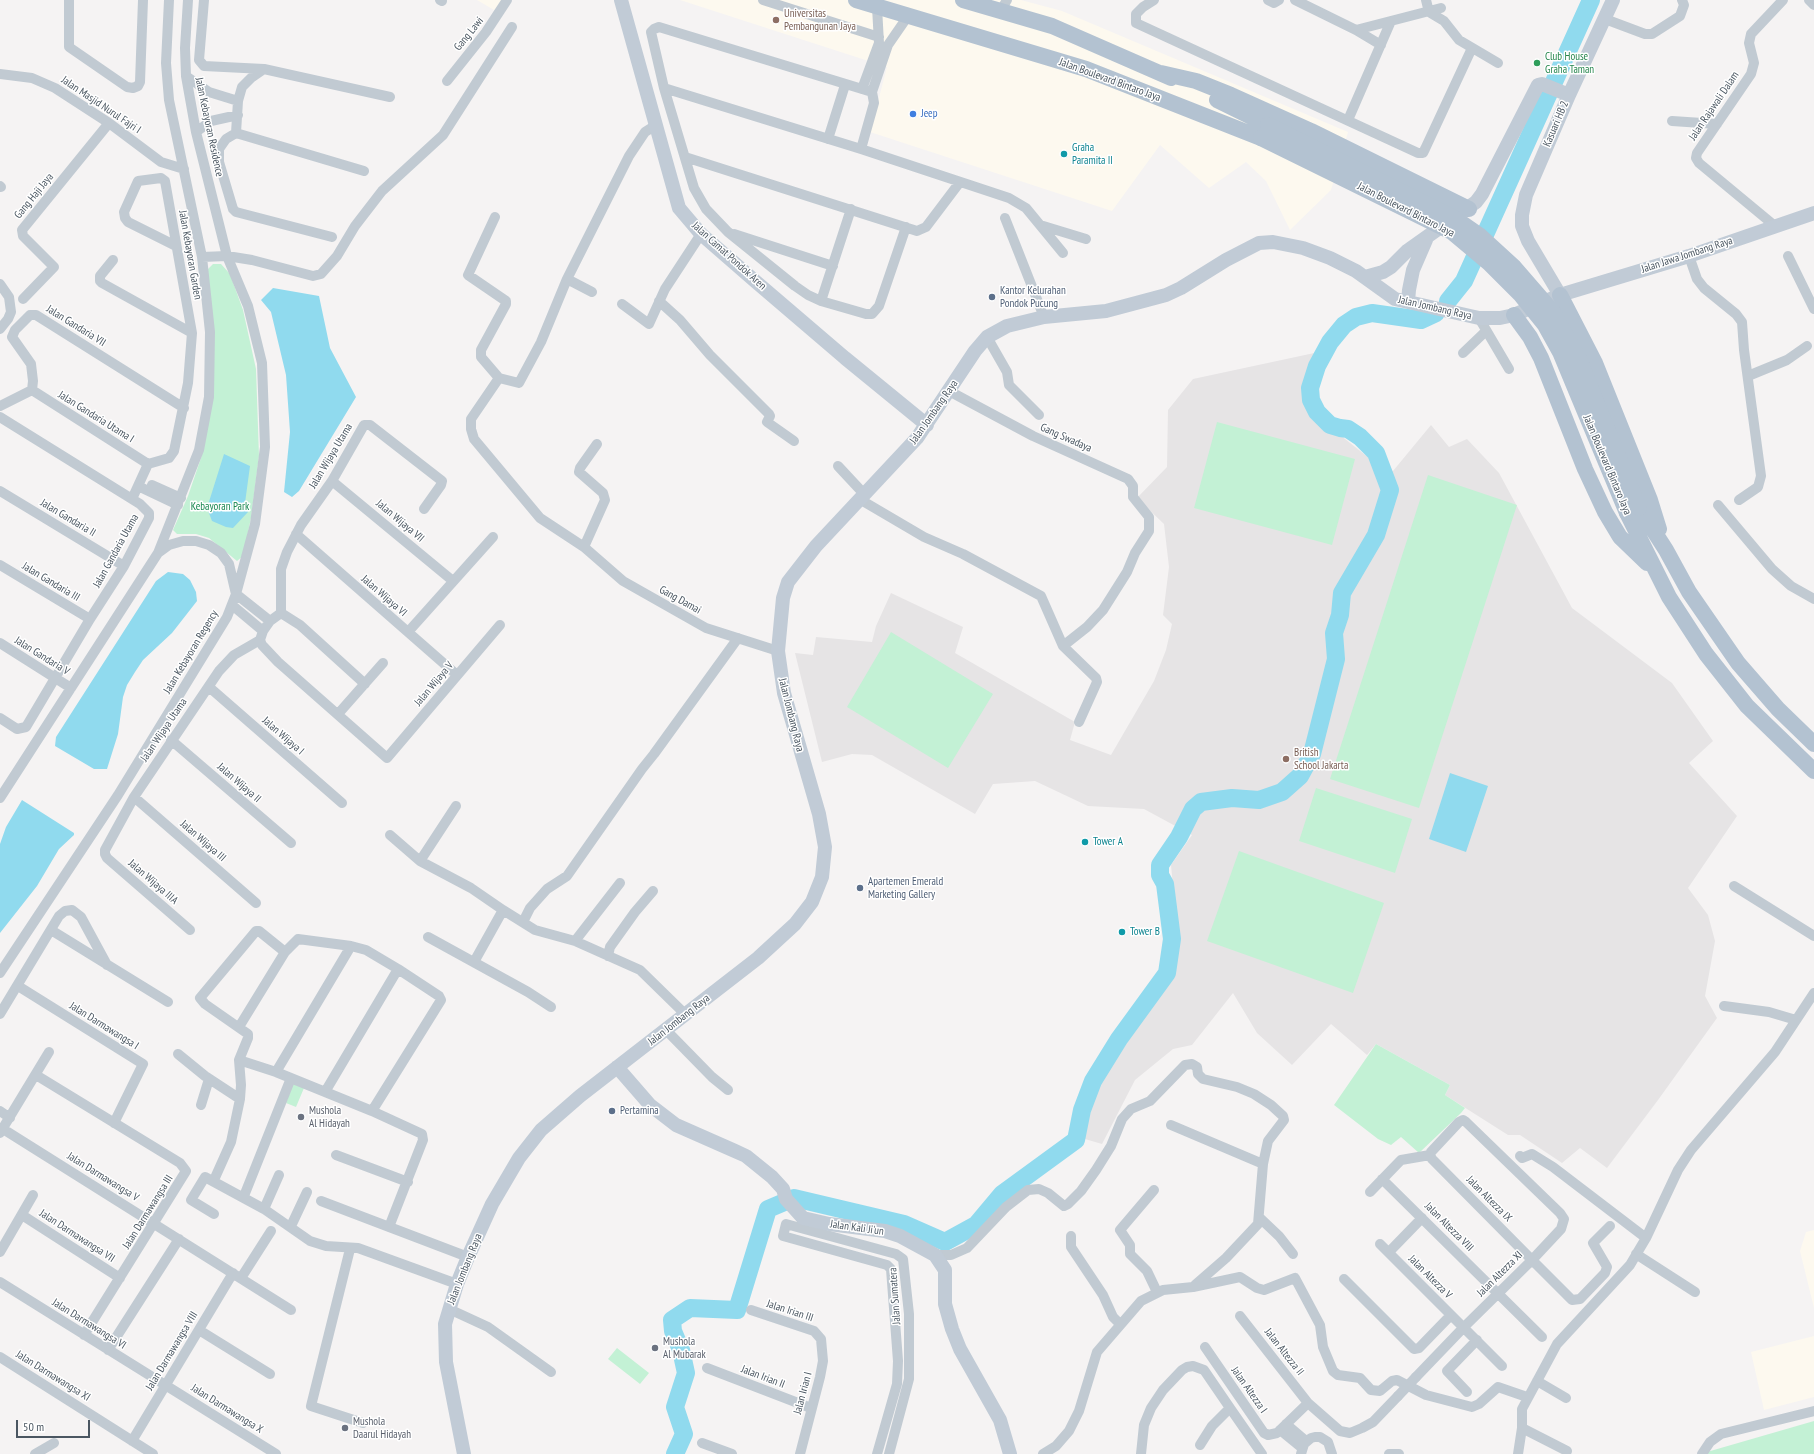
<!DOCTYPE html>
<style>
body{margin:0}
#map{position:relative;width:1814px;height:1454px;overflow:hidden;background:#f5f3f3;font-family:"PT Sans Narrow",sans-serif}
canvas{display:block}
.scale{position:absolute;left:16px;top:1420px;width:74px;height:18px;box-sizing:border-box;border:2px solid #4a5661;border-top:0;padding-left:5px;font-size:12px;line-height:14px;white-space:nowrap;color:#4a5661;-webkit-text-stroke:3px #fff;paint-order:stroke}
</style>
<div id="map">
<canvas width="1814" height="1454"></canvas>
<div class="scale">50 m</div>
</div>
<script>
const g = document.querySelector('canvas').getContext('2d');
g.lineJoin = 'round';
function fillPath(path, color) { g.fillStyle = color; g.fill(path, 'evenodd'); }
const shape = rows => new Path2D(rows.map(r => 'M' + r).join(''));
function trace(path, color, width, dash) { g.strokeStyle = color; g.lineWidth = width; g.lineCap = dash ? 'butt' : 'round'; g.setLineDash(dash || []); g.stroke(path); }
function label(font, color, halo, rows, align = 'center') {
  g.font = font + ' "PT Sans Narrow",sans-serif'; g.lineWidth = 3; g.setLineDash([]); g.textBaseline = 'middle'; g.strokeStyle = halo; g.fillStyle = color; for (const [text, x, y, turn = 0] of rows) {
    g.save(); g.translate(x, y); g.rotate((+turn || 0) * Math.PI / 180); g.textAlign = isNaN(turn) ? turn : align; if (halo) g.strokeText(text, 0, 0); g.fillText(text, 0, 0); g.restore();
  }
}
fillPath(shape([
 [477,0,508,0,501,14],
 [680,0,1021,0,1062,11,1348,132,1331,190,1290,230,1266,181,1246,162,1209,188,1160,145,1112,211,870,132,887,67],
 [1814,1230,1814,1308,1800,1251,1806,1232],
 [1814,1336,1814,1397,1764,1410,1751,1352]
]), '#fdf9ef');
fillPath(shape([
 [1319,352,1303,397,1311,412,1369,458,1393,471,1431,425,1449,447,1467,439,1499,473,1572,608,1672,683,1713,741,1689,763,1737,816,1688,888,1708,915,1715,941,1705,996,1717,1018,1658,1100,1607,1168,1580,1148,1562,1163,1520,1135,1508,1135,1445,1095,1450,1085,1376,1044,1367,1055,1331,1024,1292,1065,1257,1033,1233,993,1192,1045,1173,1049,1135,1080,1102,1144,1085,1139,1083,1105,1103,1079,1174,971,1178,940,1171,865,1192,835,1144,809,1088,806,1035,781,993,784,975,814,872,755,852,754,822,762,795,653,813,655,816,637,872,642,876,626,891,593,963,627,955,653,1075,722,1070,740,1111,755,1154,681,1166,650,1172,624,1163,615,1169,567,1164,524,1137,498,1167,467,1168,410,1193,379]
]), '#e6e4e5');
fillPath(shape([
 [213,264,221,264,230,274,243,310,256,369,259,456,251,518,243,556,237,561,209,538,196,534,177,534,173,530,188,496,201,458,210,416,208,269],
 [1217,422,1355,459,1332,545,1194,508],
 [1428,475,1517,505,1419,808,1330,779],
 [891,632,993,694,948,768,847,707],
 [1316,788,1412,819,1395,873,1299,841],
 [1239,851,1384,903,1353,993,1207,941],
 [1376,1044,1450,1085,1445,1095,1465,1108,1461,1113,1419,1153,1401,1137,1391,1145,1378,1139,1334,1105],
 [293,1084,304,1088,296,1107,286,1103],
 [617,1348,649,1373,640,1384,608,1359],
 [1814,1421,1814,1454,1700,1454]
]), '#c3f1d5');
fillPath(shape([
 [273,288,319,296,330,348,356,397,299,491,292,497,284,492,290,432,286,375,271,312,261,300],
 [224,454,250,466,245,503,248,512,233,528,226,527,212,521,207,508],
 [168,572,183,574,190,580,196,592,197,601,172,633,143,660,135,672,127,685,123,697,118,734,107,769,94,769,55,746,56,737,156,581],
 [1450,773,1488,786,1466,852,1429,839],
 [22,800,74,833,74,835,59,849,37,886,0,933,0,844,6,827]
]), '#90daee');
trace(shape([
 [1448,301,1464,281,1591,0],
 [675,1454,684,1434,675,1407,686,1373,681,1350,673,1331,672,1320,690,1308,737,1310,768,1209,794,1198,904,1224,945,1242,976,1225,1002,1194,1076,1140,1082,1110,1093,1081,1119,1039,1167,973,1172,939,1165,884,1160,875,1160,865,1179,837,1193,809,1201,802,1232,798,1259,800,1282,792,1300,776,1312,754,1336,659,1334,633,1340,615,1342,593,1376,535,1390,490,1376,453,1360,437,1348,429,1340,428,1330,425,1317,412,1311,400,1310,388,1317,366,1330,342,1344,325,1356,317,1372,313,1421,320,1436,313]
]), '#90daee', 18);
trace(shape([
 [69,0,69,47,127,87,133,88,138,86,140,82,143,0],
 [204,0,199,60,204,66,264,69,390,97],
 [440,0,442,1],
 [763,0,879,37],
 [1154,0,1143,7,1136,14,1136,23,1418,153,1423,153,1425,149,1472,48],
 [1268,0,1274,3,1279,0],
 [1295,0,1356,30,1381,45],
 [1426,0,1429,12,1444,21,1459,40,1498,63],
 [1809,0,1814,5],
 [1001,10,1007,0],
 [1605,19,1645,34,1652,34,1680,16,1684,5,1682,0],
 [1356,30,1441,8],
 [0,74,32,78,55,88,109,123,161,162,184,169],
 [186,76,209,92,238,101],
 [447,81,486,32,507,0],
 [664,88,861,149,1009,198,1026,208,1063,253],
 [862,89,879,43,877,7],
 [872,92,659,27,654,29,651,32,664,88,694,188,706,209,728,232,795,286,808,295,821,301,866,314,872,314,879,306,906,227],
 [1348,120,1391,21],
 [1672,121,1717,124],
 [196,132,211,121,238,115],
 [236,133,226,139,219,149,219,162,233,209,236,212,332,237],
 [236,133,364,171],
 [236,133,238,101,242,87,251,78,264,69],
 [828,139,845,85],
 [861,149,874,103,872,92,888,45,908,16],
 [685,157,917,231,926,227,960,182],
 [0,186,1,187],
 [495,217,468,275,506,301,506,304,481,350,481,357,499,378,519,383,541,342,567,279,629,156,645,132,656,125],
 [1005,218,1044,317],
 [1040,225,1086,239],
 [1775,226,1699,163,1696,158,1697,153,1751,74,1754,63,1749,43,1751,34,1783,0],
 [734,234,833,266],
 [1689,256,1697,279,1704,288,1736,314,1742,322,1744,350,1761,476,1758,487,1739,500],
 [1788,256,1814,309],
 [202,257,227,256,252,260,313,276,321,274,337,256,355,226,382,191,443,135,512,27],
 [113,260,100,276,100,281,102,283,192,333],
 [567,279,592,292],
 [0,284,9,297,11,312,8,319,0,329],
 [23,299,54,267,23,236,22,230,109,123],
 [659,301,680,320,710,355,769,414,770,416,767,422,794,441],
 [821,301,851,209],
 [622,304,649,324,665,289,701,234],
 [1479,318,1509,369],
 [987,337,1007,372,1009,385,1039,415],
 [1463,353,1486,331],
 [1748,376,1787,360,1807,346],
 [499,378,471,419,471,429,474,439,540,518,584,547,623,581,706,628,778,651],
 [32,390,33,381,31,364,12,337,15,330,30,315,36,315,184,408],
 [32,390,148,464],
 [949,391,1033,436,1128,479,1133,486,1133,497,1149,517,1149,531,1135,553,1127,572,1103,610,1087,627,1063,646],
 [0,406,32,390],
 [0,417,140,504,149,513,149,518,124,566,90,619,26,727,17,729,0,718],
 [838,466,865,495],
 [332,481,453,581],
 [152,485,181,498],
 [138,486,178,505],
 [0,491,124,566],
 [132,499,148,464,169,458,174,451,188,383,192,333,165,181,161,178,138,181,124,212,125,218,128,222,176,246],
 [861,500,924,537,963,554,1041,596,1063,646,1096,678,1097,682,1079,722],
 [1718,505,1772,569,1791,586,1814,599],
 [296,534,457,675],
 [584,547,605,500,603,493,579,472,580,468,597,444],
 [158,553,169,545,183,541,196,541,209,545,221,553,229,564,236,594,270,621],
 [0,565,90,619],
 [232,605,263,631],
 [281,613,270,621,263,631,260,640,262,645,278,662,387,758,500,625],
 [281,613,281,569,287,552,301,525,332,481,364,425,370,425,442,481,441,485,424,509],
 [281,613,300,625,365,684],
 [408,632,493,537],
 [0,643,71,688],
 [209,687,342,803],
 [338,714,383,663],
 [171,740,291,843],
 [134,797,256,903],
 [0,798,158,553,199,450,209,397,210,332,202,257,169,100,166,63,169,0],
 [390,835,420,861,471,888,503,910,535,930,575,941,640,970,686,1015],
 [420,861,456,806],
 [1734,886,1814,936],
 [523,922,530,908,547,889,567,876,642,769,654,754,738,638],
 [51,930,168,1002],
 [190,930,107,858,105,854,105,850,134,797,219,671,234,655,260,640],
 [428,937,528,992,551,1007],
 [575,941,620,883],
 [351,946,276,1072,372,1111,422,1134,423,1140,389,1227],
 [608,956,610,947,635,912,653,891],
 [474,962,503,910],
 [0,973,118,795,227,617,236,594,255,524,265,447,262,363,248,306,227,256,196,132,186,76,185,48,188,0],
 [18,986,143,1064,114,1123],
 [1724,1006,1769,1012,1796,1020],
 [0,1014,59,916,65,911,72,910,81,917,107,965],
 [239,1027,285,952,298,939,351,946,366,950,398,969,439,996,441,1000,372,1111],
 [666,1030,712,1077,728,1090],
 [178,1054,205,1076,240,1099,241,1085,239,1060],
 [276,1072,239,1060,248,1038,248,1034,205,1004,200,998,256,931,259,931,285,952],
 [36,1075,180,1163,186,1171,84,1335],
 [325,1092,398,969],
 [201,1105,209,1079],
 [0,1111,10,1118],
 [1171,1125,1263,1164],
 [3,1129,291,1310],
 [0,1133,49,1052],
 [336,1155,408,1182],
 [1520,1156,1522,1158,1532,1154,1553,1167,1646,1238],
 [1382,1179,1542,1337],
 [214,1180,231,1142,240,1099],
 [1154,1190,1120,1230,1130,1245,1130,1254,1147,1271,1157,1292],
 [1370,1192,1401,1160,1430,1155],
 [244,1196,291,1078],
 [321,1201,468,1257],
 [264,1209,279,1175],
 [214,1214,191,1200,205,1177,264,1209,310,1241,326,1246,358,1248,457,1284],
 [22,1215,120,1278],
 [1259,1217,1279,1236,1293,1254],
 [291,1226,307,1192],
 [1071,1236,1071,1247,1103,1295,1113,1317,1120,1324],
 [1380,1244,1502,1366],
 [350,1249,311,1406,363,1423],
 [0,1252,33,1195],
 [1389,1252,1422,1218],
 [1636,1254,1695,1292],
 [935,1255,951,1255,967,1248,1006,1207,1028,1190,1039,1189,1048,1193,1064,1206,1068,1204,1081,1191,1096,1170,1111,1146,1122,1119,1131,1109,1150,1101,1185,1065,1192,1064,1197,1067,1198,1074,1203,1079,1237,1087,1254,1094,1271,1105,1283,1116,1284,1120,1268,1141,1263,1164,1258,1224,1226,1258,1195,1285],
 [241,1278,271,1231],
 [1344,1279,1414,1349,1419,1348,1451,1315],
 [0,1282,276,1454],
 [449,1309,488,1327,551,1372],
 [751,1310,814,1331,821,1339,823,1361,820,1377,800,1454],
 [1240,1316,1308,1403,1340,1431,1350,1433,1362,1428,1373,1422,1398,1396],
 [199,1330,270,1374],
 [1205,1347,1264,1433,1268,1435,1277,1433,1308,1403],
 [108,1350,179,1239],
 [0,1357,153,1454],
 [707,1368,811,1408],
 [1416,1377,1464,1327,1532,1260,1561,1229,1564,1219,1560,1213,1466,1122,1463,1120,1459,1122,1431,1152,1430,1155,1432,1159,1532,1260,1572,1300,1580,1299,1605,1273,1607,1267,1593,1243,1610,1226],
 [1537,1381,1566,1398],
 [1467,1392,1447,1371,1477,1340],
 [1286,1424,1306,1441],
 [1522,1428,1567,1451],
 [1280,1430,1302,1448],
 [132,1441,233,1273],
 [702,1443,732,1454],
 [1200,1445,1212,1426,1230,1408,1262,1454],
 [35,1454,54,1443],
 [877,1454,897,1384,898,1361,891,1269,887,1265,783,1236,786,1224,896,1254,903,1259,909,1314,909,1379,889,1454],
 [1043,1454,1056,1446,1069,1431,1079,1411,1097,1352,1141,1301,1163,1290,1193,1287,1240,1277,1257,1288,1264,1290,1295,1278,1320,1325,1323,1347,1333,1371,1338,1375,1360,1378,1371,1390,1380,1391,1392,1381,1397,1380,1426,1395,1472,1407,1479,1404,1498,1387,1527,1397],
 [1141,1454,1144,1425,1151,1408,1163,1390,1182,1370,1187,1367,1193,1366,1204,1370,1230,1408],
 [1301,1454,1304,1444,1311,1438,1315,1437,1320,1437,1328,1442,1332,1454],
 [1389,1454,1399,1454],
 [1518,1454,1522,1428,1522,1409,1557,1344,1630,1265,1646,1238,1678,1170,1691,1150,1775,1052,1814,993],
 [1702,1454,1710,1442,1721,1434,1814,1411]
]), '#c1cad2', 10);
trace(shape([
 [621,0,679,208,701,234,755,281,845,358,927,425],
 [1365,277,1383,272,1391,267,1407,251,1476,202,1482,194,1538,85,1542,84,1569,95],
 [1560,295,1528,241,1522,226,1522,215,1526,195,1569,95,1613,0],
 [1408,302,1409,290,1413,270,1426,240],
 [617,1067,650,1105,676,1125,735,1151,746,1156,772,1177,783,1189,786,1199,803,1218,829,1224,885,1231,900,1236,935,1255,945,1270,945,1304,952,1329,960,1349,1000,1420,1010,1454],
 [464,1454,446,1362,445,1324,457,1284,468,1257,492,1204,519,1158,541,1130,580,1096,758,958,795,924,812,902,822,877,825,847,819,814,784,693,778,651,783,598,788,582,816,546,917,438,975,351,987,337,1007,326,1044,317,1106,311,1166,295,1181,288,1226,260,1259,243,1273,242,1303,248,1330,258,1356,271,1395,299,1479,318,1500,318,1514,315,1560,295,1689,256,1814,213]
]), '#c1cbd6', 14);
trace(shape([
 [856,0,1086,69,1261,138],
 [963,0,1052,26,1171,78],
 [1161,73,1196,81,1231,95,1311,131,1469,209],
 [1217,100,1268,125],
 [1560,295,1595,363,1650,500,1659,529],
 [1514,315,1530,337,1541,358,1585,469,1605,512,1620,537,1647,563],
 [1639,508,1666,550,1689,592,1738,663,1778,709,1814,744],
 [1627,513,1669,597,1706,654,1747,706,1814,771]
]), '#b3c2d1', 16);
trace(shape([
 [1398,1396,1416,1377]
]), '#c1cad2', 10);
trace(shape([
 [1268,125,1456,219,1479,235,1514,267,1553,312,1579,359,1639,508],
 [1261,138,1452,232,1489,263,1520,294,1545,325,1560,352,1627,513]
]), '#b3c2d1', 16);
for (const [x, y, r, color] of [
 [776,20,4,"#8d6e63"],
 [1537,63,4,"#2e9e5b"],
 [913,114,4,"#3f7fe0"],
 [1064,154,4,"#0f9aa8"],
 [992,297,4,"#5c6f8a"],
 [1286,759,4,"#8d6e63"],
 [1085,842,4,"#0f9aa8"],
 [860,888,4,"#5c6f8a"],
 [1122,932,4,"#0f9aa8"],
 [612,1111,4,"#5c6f8a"],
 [301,1117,4,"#6b7280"],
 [655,1348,4,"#6b7280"],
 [345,1428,4,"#6b7280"]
]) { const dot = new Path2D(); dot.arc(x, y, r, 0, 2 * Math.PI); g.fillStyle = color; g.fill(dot); trace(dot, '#fff', 1.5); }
label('11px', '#785e54', '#fff', [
 ["Universitas",784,14],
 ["Pembangunan Jaya",784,27],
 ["British",1294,753],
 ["School Jakarta",1294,766]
], 'left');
label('11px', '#4a5661', '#fff', [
 ["Gang Lawi",469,34,-51],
 ["Jalan Boulevard Bintaro Jaya",1110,80,20],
 ["Jalan Masjid Nurul Fajri I",101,105,34],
 ["Jalan Rajawali Dalam",1714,106,-56],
 ["Kasuari HB 2",1556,124,-67],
 ["Jalan Kebayoran Residence",209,127,78],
 ["Gang Haji Jaya",34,196,-51],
 ["Jalan Boulevard Bintaro Jaya",1406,210,27],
 ["Jalan Kebayoran Garden",190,255,80],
 ["Jalan Jawa Jombang Raya",1687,255,-18],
 ["Jalan Camat Pondok Aren",729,256,42],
 ["Jalan Jombang Raya",1435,308,13],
 ["Jalan Gandaria VII",76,326,32],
 ["Jalan Jombang Raya",934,412,-55],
 ["Jalan Gandaria Utama I",96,417,32],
 ["Gang Swadaya",1066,438,24],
 ["Jalan Wijaya Utama",331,456,-59],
 ["Jalan Boulevard Bintaro Jaya",1607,465,67],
 ["Jalan Gandaria II",68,518,31],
 ["Jalan Wijaya VII",400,521,40],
 ["Jalan Gandaria Utama",116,551,-61],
 ["Jalan Gandaria III",51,582,31],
 ["Jalan Wijaya VI",384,596,41],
 ["Gang Damai",680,600,29],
 ["Jalan Kebayoran Regency",191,652,-59],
 ["Jalan Gandaria V",42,656,32],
 ["Jalan Wijaya V",434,684,-50],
 ["Jalan Jombang Raya",791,715,76],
 ["Jalan Wijaya Utama",164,730,-56],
 ["Jalan Wijaya I",283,736,41],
 ["Jalan Wijaya II",239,783,41],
 ["Jalan Wijaya III",203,841,41],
 ["Jalan Wijaya IIIA",153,882,41],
 ["Jalan Jombang Raya",679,1020,-38],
 ["Jalan Darmawangsa I",104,1026,32],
 ["Jalan Darmawangsa V",103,1177,32],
 ["Jalan Altezza IX",1489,1199,45],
 ["Jalan Darmawangsa III",148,1212,-58],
 ["Jalan Altezza VIII",1449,1227,45],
 ["Jalan Kali Ji'un",857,1228,8],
 ["Jalan Darmawangsa VII",77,1236,33],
 ["Jalan Jombang Raya",465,1269,-68],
 ["Jalan Altezza XI",1500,1274,-45],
 ["Jalan Altezza V",1430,1277,45],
 ["Jalan Sumatera",895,1296,-94],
 ["Jalan Irian III",790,1311,18],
 ["Jalan Darmawangsa VI",89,1324,32],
 ["Jalan Darmawangsa VIII",172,1351,-59],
 ["Jalan Altezza II",1284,1352,52],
 ["Jalan Darmawangsa XI",53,1376,32],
 ["Jalan Irian II",763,1377,21],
 ["Jalan Altezza I",1249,1390,55],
 ["Jalan Irian I",803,1393,-75],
 ["Jalan Darmawangsa X",227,1409,32]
]);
label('11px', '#27864d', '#fff', [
 ["Club House",1545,57],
 ["Graha Taman",1545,70]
], 'left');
label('11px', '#366cbe', '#fff', [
 ["Jeep",921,114]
], 'left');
label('11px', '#0d838f', '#fff', [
 ["Graha",1072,148],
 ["Paramita II",1072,161],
 ["Tower A",1093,842],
 ["Tower B",1130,932]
], 'left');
label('11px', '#4e5e75', '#fff', [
 ["Kantor Kelurahan",1000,291],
 ["Pondok Pucung",1000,304],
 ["Apartemen Emerald",868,882],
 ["Marketing Gallery",868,895],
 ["Pertamina",620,1111]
], 'left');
label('11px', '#17864f', '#fff', [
 ["Kebayoran Park",220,507]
]);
label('11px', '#5b616d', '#fff', [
 ["Mushola",309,1111],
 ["Al Hidayah",309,1124],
 ["Mushola",663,1342],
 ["Al Mubarak",663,1355],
 ["Mushola",353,1422],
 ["Daarul Hidayah",353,1435]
], 'left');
</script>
